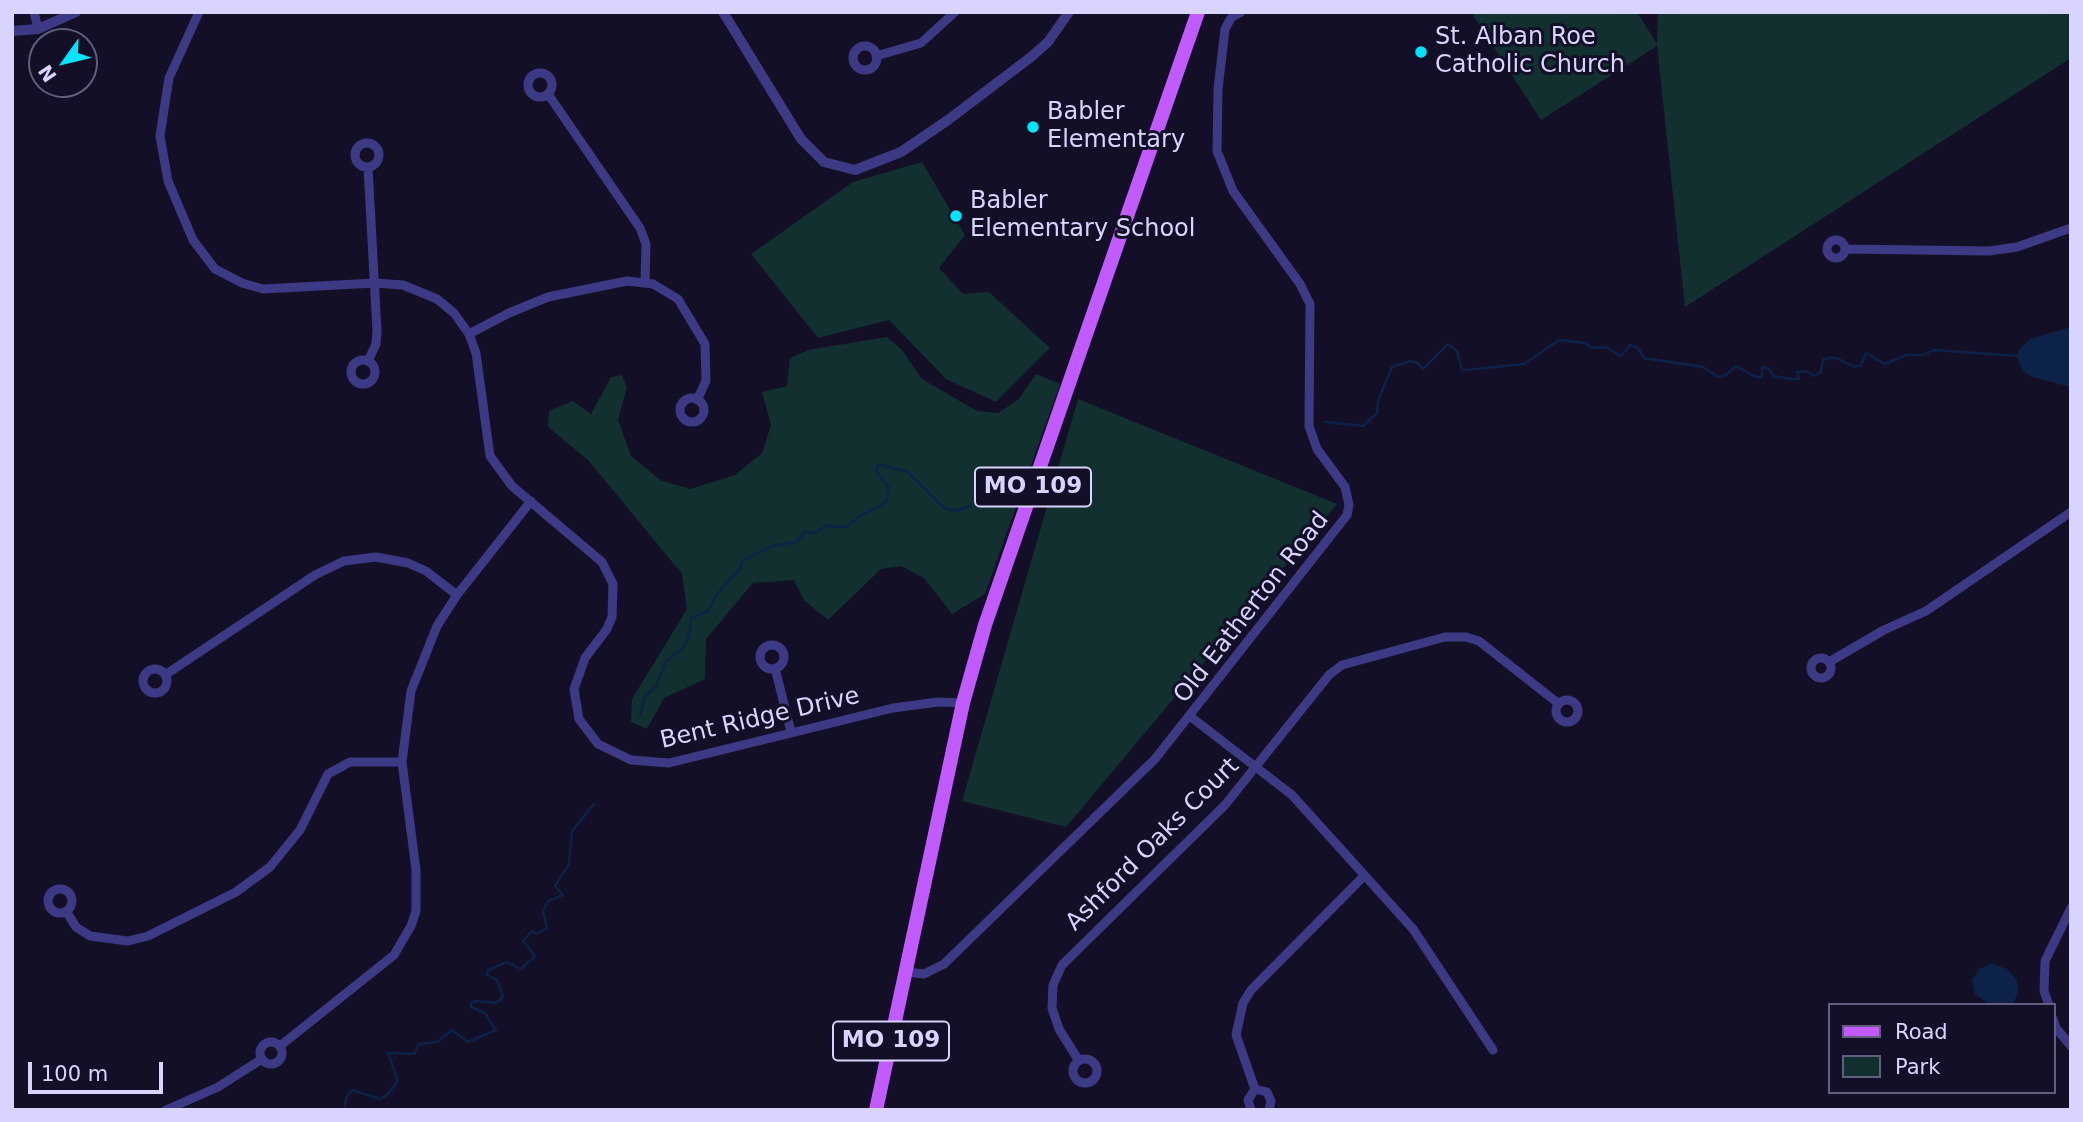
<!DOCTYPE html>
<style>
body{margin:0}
#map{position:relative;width:2083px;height:1122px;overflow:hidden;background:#130f26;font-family:"DejaVu Sans",sans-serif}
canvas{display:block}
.frame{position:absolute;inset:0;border:14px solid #d9d4ff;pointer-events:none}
.legend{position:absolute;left:1828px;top:1003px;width:228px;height:91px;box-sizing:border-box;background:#130f26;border:2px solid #625e7d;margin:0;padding:9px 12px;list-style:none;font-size:21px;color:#d9d4ff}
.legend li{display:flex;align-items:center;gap:14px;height:35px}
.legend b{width:35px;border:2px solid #625e7d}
.north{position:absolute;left:28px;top:28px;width:70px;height:70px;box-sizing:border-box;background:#130f26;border:2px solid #625e7d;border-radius:50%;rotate:236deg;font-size:19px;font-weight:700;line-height:28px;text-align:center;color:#d9d4ff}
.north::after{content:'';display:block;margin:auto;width:24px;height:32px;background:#00e5ff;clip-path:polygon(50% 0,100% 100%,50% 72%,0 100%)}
.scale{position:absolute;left:28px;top:1062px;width:135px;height:32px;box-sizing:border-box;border:4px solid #d9d4ff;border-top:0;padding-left:9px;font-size:21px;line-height:24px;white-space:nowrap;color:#d9d4ff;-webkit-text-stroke:5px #130f26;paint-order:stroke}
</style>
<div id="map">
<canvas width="2083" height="1122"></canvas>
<div class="frame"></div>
<ul class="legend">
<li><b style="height:9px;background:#c25bff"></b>Road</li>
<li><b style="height:19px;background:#12302f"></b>Park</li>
</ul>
<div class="north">N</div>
<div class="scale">100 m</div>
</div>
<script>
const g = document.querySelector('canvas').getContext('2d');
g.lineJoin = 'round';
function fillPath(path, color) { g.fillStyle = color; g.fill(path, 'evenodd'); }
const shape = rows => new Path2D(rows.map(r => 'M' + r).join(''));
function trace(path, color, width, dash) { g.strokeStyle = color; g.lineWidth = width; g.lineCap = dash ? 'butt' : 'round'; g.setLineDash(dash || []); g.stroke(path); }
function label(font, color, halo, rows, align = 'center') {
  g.font = font + ' "DejaVu Sans",sans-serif'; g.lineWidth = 6; g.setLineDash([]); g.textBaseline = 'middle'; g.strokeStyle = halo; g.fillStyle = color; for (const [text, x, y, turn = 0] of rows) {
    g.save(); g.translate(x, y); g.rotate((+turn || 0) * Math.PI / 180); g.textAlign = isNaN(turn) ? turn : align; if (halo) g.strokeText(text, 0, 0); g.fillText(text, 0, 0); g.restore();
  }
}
fillPath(shape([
 [1471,12,1637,12,1657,44,1658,12,2071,12,2071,58,1685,307,1657,46,1541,120],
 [922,162,965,235,939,268,963,294,989,292,1050,348,996,402,946,379,889,320,818,338,751,254,853,182],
 [887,337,902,350,922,379,977,411,998,413,1019,399,1036,374,1060,384,985,594,952,614,924,578,901,566,881,569,828,620,804,600,794,580,753,583,706,639,705,679,664,698,647,729,631,722,632,699,687,609,682,574,588,460,548,427,549,411,573,401,591,414,611,377,622,375,627,387,618,420,631,456,660,480,690,489,735,475,762,453,771,425,762,392,787,386,790,358,808,350],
 [1078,399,1337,504,1066,827,962,801]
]), '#12302f');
fillPath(shape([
 [2071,327,2071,387,2032,377,2023,371,2018,361,2019,350,2030,339],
 [1991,963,2007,969,2017,980,2018,993,2013,1004,1990,1005,1975,994,1972,980,1979,969]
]), '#0c2248');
trace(shape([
 [1325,422,1363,426,1377,413,1378,401,1392,367,1410,361,1418,363,1423,369,1448,344,1457,351,1462,370,1466,370,1524,364,1559,340,1586,343,1591,348,1606,347,1621,356,1630,345,1638,348,1644,358,1703,367,1718,377,1726,375,1736,366,1756,377,1762,377,1762,367,1768,368,1774,376,1793,379,1799,379,1797,372,1806,371,1815,376,1821,372,1823,360,1829,358,1837,358,1854,367,1861,365,1866,353,1885,364,1907,355,1923,355,1933,350,2019,356],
 [974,503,984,499,1004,502],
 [640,715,645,696,656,687,666,661,683,648,689,636,691,618,708,611,717,594,741,568,742,561,772,546,796,542,805,532,815,533,826,526,845,527,868,511,880,507,887,500,889,488,876,470,879,464,908,472,944,508,956,511,970,506],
 [344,1110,347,1096,352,1090,380,1099,387,1095,398,1081,388,1053,414,1054,419,1044,437,1042,452,1030,468,1042,496,1030,485,1013,471,1007,471,1003,476,1001,496,1003,503,997,497,980,487,975,488,970,507,962,521,969,535,956,523,941,532,931,537,934,547,928,543,911,548,901,563,895,555,886,569,864,572,831,594,804]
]), '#0c2248', 2.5);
trace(shape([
 [34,12,38,29],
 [199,12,169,78,160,136,168,181,193,240,215,269,242,283,263,289,375,283,403,285,437,299,454,313,469,334,476,353,490,456,512,486,602,562,613,584,612,617,607,629,585,658,574,689,579,719,598,744,631,760,669,763,893,708,938,702,963,703],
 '853 58a12 12 0 1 1 24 0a12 12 0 1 1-24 0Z',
 [876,56,921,43,955,12],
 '528 85a12 12 0 1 1 24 0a12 12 0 1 1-24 0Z',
 [548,94,640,228,646,244,645,282],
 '355 155a12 12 0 1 1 24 0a12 12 0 1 1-24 0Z',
 '1827 249a9 9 0 1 1 18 0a9 9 0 1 1-18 0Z',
 [1846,249,1989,251,2017,247,2071,228],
 [469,334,509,313,548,297,627,281,653,284,678,299,705,344,706,381,697,400],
 '351 372a12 12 0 1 1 24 0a12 12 0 1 1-24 0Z',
 [368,361,376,344,377,331,368,167],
 '680 410a12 12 0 1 1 24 0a12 12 0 1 1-24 0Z',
 '760 657a12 12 0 1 1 24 0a12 12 0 1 1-24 0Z',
 '1811 668a10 10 0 1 1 20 0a10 10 0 1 1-20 0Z',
 [1829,662,1884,630,1926,611,2071,512],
 [775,668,791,732],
 '143 681a12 12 0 1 1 24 0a12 12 0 1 1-24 0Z',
 [165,675,315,575,344,561,376,557,408,563,426,571,457,595],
 '1556 711a11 11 0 1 1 22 0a11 11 0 1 1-22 0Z',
 [1191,717,1292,795,1413,929,1493,1050],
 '48 901a12 12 0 1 1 24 0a12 12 0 1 1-24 0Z',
 [66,911,76,927,90,936,128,941,148,936,236,892,270,867,300,830,328,774,350,762,402,762],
 [906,972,924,974,944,964,1155,759,1347,515,1349,505,1345,487,1317,449,1309,426,1310,304,1300,284,1233,191,1217,151,1218,89,1225,29,1231,18,1241,12],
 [2049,1005,2044,991,2045,961,2071,908],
 [2053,1019,2056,1028,2071,1046],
 '260 1053a11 11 0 1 1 22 0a11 11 0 1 1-22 0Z',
 [280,1046,394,955,411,926,416,911,416,870,402,762,411,691,437,626,457,595,531,501],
 '1073 1071a12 12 0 1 1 24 0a12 12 0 1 1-24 0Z',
 [1079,1061,1059,1029,1052,1008,1053,985,1062,965,1225,805,1329,675,1342,665,1445,637,1466,637,1479,641,1559,704],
 [1255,1089,1236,1035,1243,1003,1251,990,1364,876],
 [1255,1089,1267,1092,1271,1101,1269,1110],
 [166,1110,218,1087,262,1059],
 [1251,1110,1248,1100,1255,1089]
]), '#3d3a85', 9);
trace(shape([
 [723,12,801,139,824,162,855,170,901,152,948,120,1031,57,1048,42,1069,12],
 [12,31,38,29,76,12]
]), '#3d3a85', 10);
trace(shape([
 [876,1110,963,703,985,625,1198,12]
]), '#c25bff', 14);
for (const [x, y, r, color] of [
 [1421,52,7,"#00e5ff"],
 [1033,127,7,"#00e5ff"],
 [956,216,7,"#00e5ff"]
]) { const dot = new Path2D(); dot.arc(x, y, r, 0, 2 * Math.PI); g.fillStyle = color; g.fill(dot); trace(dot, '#130f26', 2.5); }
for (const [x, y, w] of [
 [1033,487,116],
 [891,1041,116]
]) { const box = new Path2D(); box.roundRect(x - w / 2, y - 19.5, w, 39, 5); g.fillStyle = '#130f26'; g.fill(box); trace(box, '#d9d4ff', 2); }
label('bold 23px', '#d9d4ff', null, [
 ["MO 109",1033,487],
 ["MO 109",891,1041]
]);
label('24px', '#d9d4ff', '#130f26', [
 ["St. Alban Roe",1435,38],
 ["Catholic Church",1435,66],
 ["Babler",1047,113],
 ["Elementary",1047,141],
 ["Babler",970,202],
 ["Elementary School",970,230]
], 'left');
label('24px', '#d9d4ff', '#130f26', [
 ["Old Eatherton Road",1252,608,-52],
 ["Bent Ridge Drive",760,719,-13],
 ["Ashford Oaks Court",1153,845,-45]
]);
</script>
